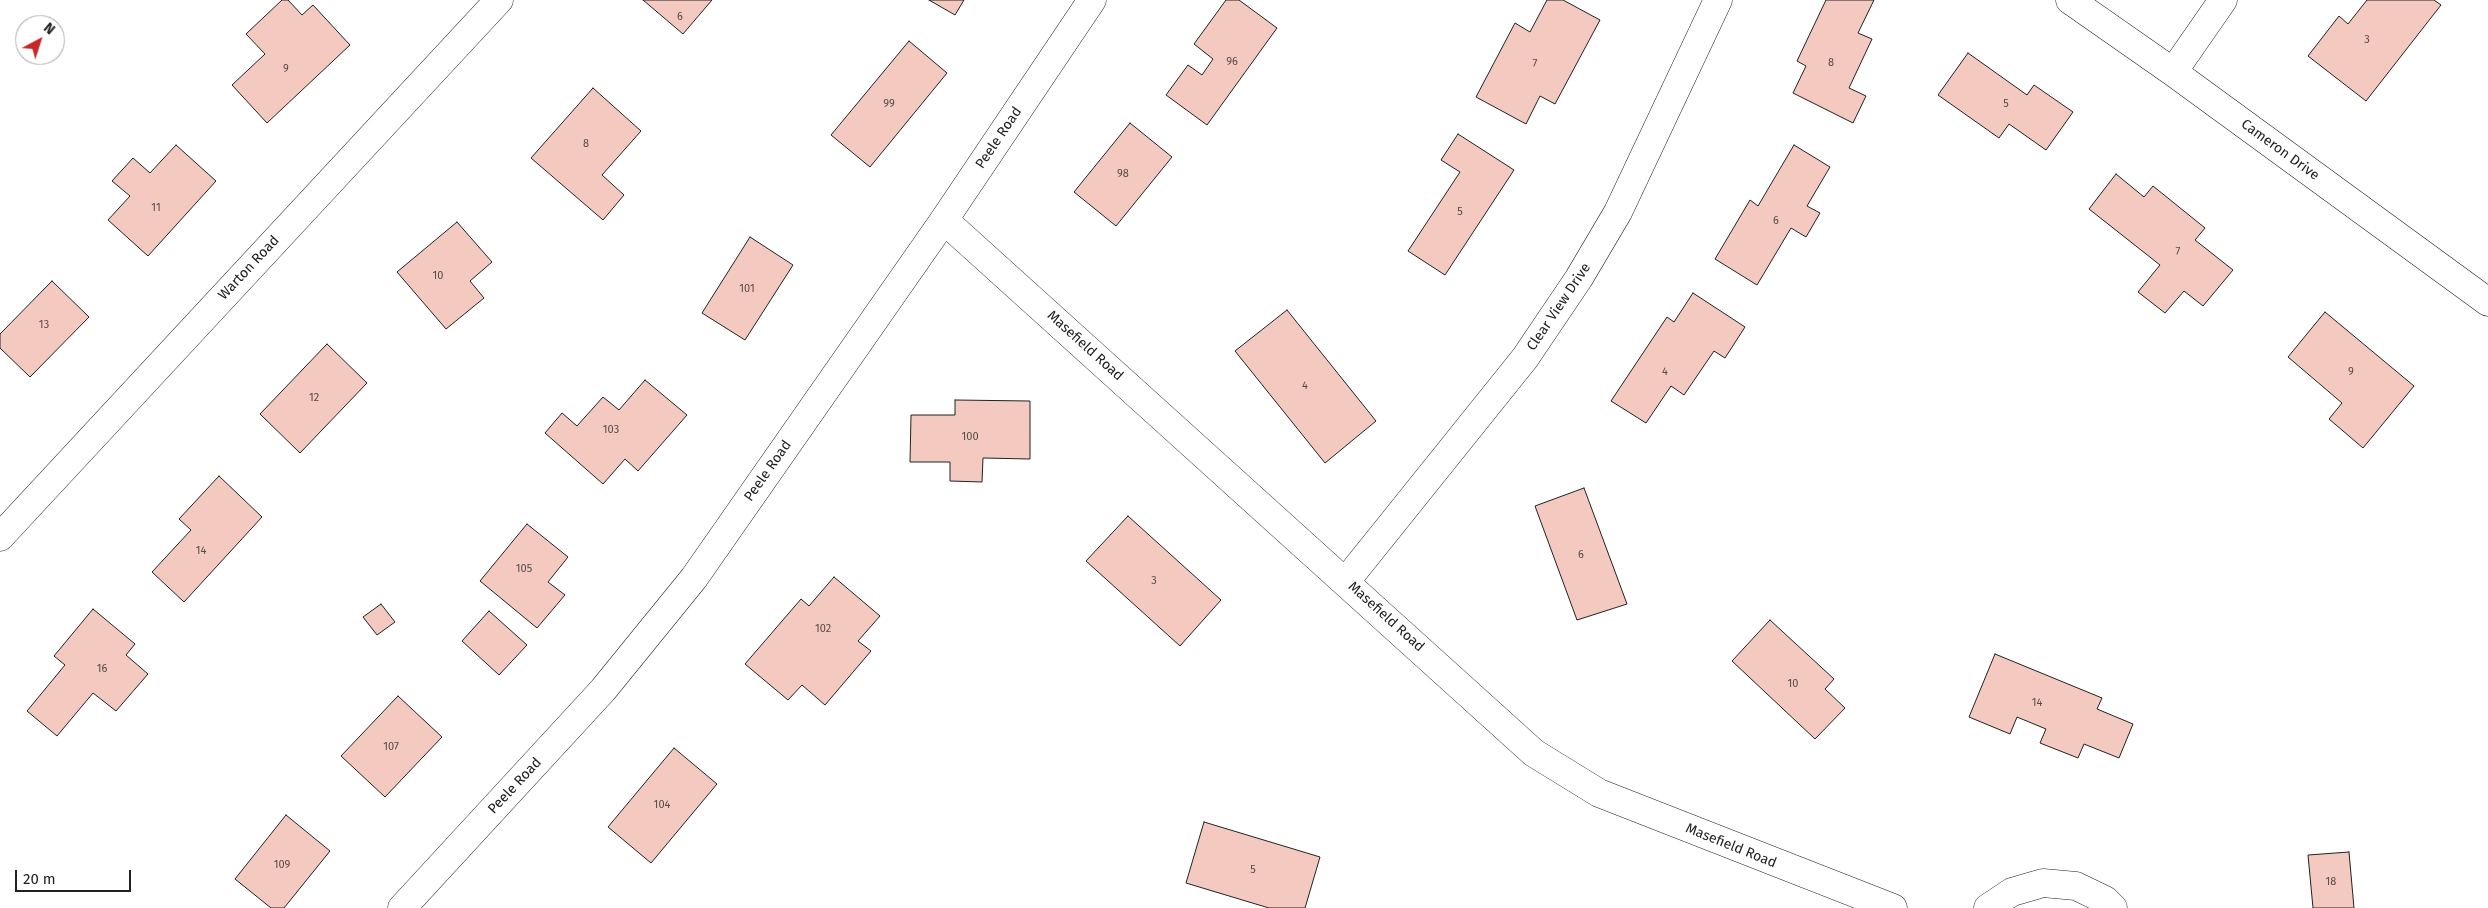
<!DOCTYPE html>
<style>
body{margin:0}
#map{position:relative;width:2488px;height:908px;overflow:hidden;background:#fff;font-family:"Fira Sans",sans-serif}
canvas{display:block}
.north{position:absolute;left:15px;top:15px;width:50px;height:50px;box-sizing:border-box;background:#fff;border:1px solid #a7a7a7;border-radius:50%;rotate:40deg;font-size:14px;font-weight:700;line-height:20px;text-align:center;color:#222}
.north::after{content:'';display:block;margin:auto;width:18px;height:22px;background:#c62828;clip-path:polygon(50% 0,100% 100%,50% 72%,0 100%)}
.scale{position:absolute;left:15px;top:870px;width:116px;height:22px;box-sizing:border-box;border:2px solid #222;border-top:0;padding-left:6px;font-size:15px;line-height:18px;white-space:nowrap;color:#222;-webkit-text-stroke:4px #fff;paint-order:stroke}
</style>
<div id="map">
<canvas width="2488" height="908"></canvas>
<div class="north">N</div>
<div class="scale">20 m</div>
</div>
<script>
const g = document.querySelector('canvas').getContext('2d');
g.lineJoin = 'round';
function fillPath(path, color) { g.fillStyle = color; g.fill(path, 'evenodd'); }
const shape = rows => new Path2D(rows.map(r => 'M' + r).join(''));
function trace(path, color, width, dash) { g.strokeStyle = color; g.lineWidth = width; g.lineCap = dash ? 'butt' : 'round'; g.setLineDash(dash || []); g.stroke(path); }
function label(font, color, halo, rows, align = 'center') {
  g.font = font + ' "Fira Sans",sans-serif'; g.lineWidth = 4; g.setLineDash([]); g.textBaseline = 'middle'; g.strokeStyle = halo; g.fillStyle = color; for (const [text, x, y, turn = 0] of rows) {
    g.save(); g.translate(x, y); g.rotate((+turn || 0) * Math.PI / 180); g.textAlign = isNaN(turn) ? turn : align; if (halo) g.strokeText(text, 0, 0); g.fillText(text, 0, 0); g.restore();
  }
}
const building = shape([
 [282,0,288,0,302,15,313,5,350,45,267,123,232,85,265,54,246,34,282,0],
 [643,0,712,0,683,34,643,0],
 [929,0,964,0,955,15,929,0],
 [1226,0,1239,0,1277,28,1207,125,1166,95,1188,65,1202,75,1213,59,1194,44,1226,0],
 [1547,0,1563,0,1600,20,1555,104,1540,96,1526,124,1476,97,1515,23,1530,32,1547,0],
 [1826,0,1874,0,1858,33,1872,39,1849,88,1866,96,1853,123,1793,93,1806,66,1797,61,1826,0],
 [2367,0,2434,0,2441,5,2366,101,2308,56,2339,16,2348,24,2367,0],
 [909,41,947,73,870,167,831,135,909,41],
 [1968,53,2027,95,2034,85,2073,112,2046,150,2009,124,1999,138,1938,95,1968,53],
 [593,88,641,131,602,175,624,195,603,220,531,158,593,88],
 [1130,123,1172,157,1116,226,1074,192,1130,123],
 [1458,134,1514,170,1445,275,1408,251,1460,172,1441,160,1458,134],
 [176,145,216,181,148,256,108,220,130,196,112,181,133,158,150,173,176,145],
 [1794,145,1830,167,1807,206,1820,213,1806,237,1791,228,1757,285,1715,259,1750,200,1758,206,1794,145],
 [2116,174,2144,197,2153,186,2205,228,2195,240,2233,270,2203,306,2184,291,2165,313,2138,292,2160,265,2089,209,2116,174],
 [457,222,492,262,470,281,484,298,446,329,397,272,457,222],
 [750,237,793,265,745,340,702,313,750,237],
 [52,281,89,317,30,377,0,348,0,334,52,281],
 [1693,293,1745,327,1725,358,1714,351,1684,395,1671,386,1646,423,1611,401,1667,317,1674,322,1693,293],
 [1287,310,1376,421,1325,463,1235,351,1287,310],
 [2325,312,2414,386,2363,448,2329,419,2342,403,2288,357,2325,312],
 [327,344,367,383,300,453,260,414,327,344],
 [645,380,687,415,638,471,625,459,603,484,545,433,562,413,577,426,603,397,619,410,645,380],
 [955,400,1030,401,1030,459,983,458,982,482,950,481,950,462,910,462,911,415,955,415,955,400],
 [219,476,262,517,184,602,152,572,191,530,179,519,219,476],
 [1584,488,1627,604,1577,620,1535,506,1584,488],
 [1128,516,1221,600,1180,646,1086,561,1128,516],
 [527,524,568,557,548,582,565,595,537,628,480,581,527,524],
 [834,577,880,616,858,641,871,651,825,705,802,685,788,700,745,664,801,599,809,606,834,577],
 [381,604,395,622,377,635,363,617,381,604],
 [93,609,135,644,126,655,148,674,116,711,93,693,57,736,27,711,65,665,54,656,93,609],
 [489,611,527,645,499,675,462,641,489,611],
 [1770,620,1834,679,1825,689,1845,708,1815,739,1732,661,1770,620],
 [1995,654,2102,698,2097,709,2133,724,2119,758,2084,744,2078,758,2040,743,2046,729,2017,717,2010,734,1969,717,1995,654],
 [398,696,442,737,385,797,341,756,398,696],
 [674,748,717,784,651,863,608,827,674,748],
 [286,815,330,851,284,908,271,908,235,879,286,815],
 [1204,822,1320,857,1305,908,1269,908,1186,883,1204,822],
 [2349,852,2354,908,2313,908,2308,855,2349,852]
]);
fillPath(building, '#f3c9c0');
trace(building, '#222', 1);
const street = shape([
 [2070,0,2173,72,2488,302],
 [2173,72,2223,0],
 [944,220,1534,753,1599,793,1893,908],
 [0,537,499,0],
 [1346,581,1525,358,1579,278,1618,212,1718,0],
 [402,908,603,690,694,578,944,220,1092,0],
 [1988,908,2012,892,2043,883,2076,886,2105,900,2113,908]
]);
trace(street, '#222', 29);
trace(street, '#fff', 28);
label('11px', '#564c4a', null, [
 ["6",680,17],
 ["3",2367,40],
 ["96",1232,62],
 ["8",1831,63],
 ["7",1535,64],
 ["9",286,69],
 ["99",889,104],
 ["5",2006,104],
 ["8",586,144],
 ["98",1123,174],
 ["11",156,208],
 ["5",1460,212],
 ["6",1776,221],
 ["7",2178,252],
 ["10",438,276],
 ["101",747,289],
 ["13",44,325],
 ["4",1665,372],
 ["9",2351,372],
 ["4",1305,386],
 ["12",314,398],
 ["103",611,430],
 ["100",970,437],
 ["14",201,551],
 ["6",1581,555],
 ["105",524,569],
 ["3",1154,581],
 ["102",823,629],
 ["16",102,669],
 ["10",1793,684],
 ["14",2037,703],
 ["107",391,747],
 ["104",662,805],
 ["109",282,865],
 ["5",1253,870],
 ["18",2331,882]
]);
label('14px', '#222', '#fff', [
 ["Peele Road",999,138,-56],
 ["Cameron Drive",2280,150,36],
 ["Warton Road",249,268,-47],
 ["Clear View Drive",1559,307,-56],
 ["Masefield Road",1085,346,42],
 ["Peele Road",768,471,-55],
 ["Masefield Road",1386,617,42],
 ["Peele Road",515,786,-47],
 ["Masefield Road",1731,846,22]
]);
</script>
